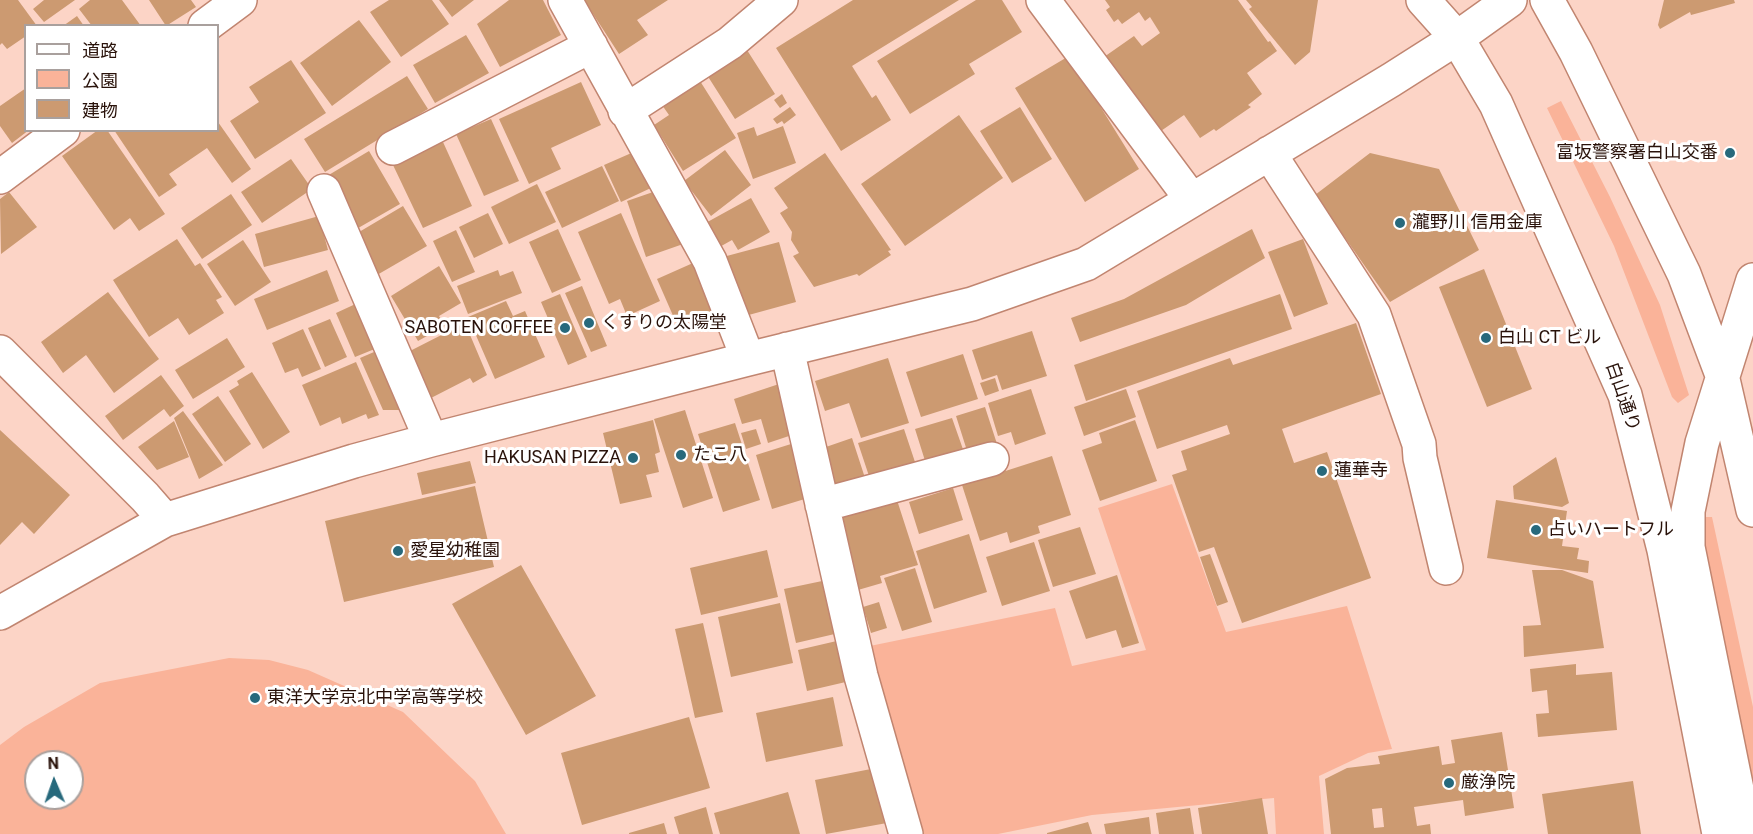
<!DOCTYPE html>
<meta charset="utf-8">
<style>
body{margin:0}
#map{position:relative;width:1753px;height:834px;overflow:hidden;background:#fcd4c6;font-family:Roboto,"Noto Sans JP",sans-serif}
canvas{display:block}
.legend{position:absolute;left:24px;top:24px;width:195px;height:108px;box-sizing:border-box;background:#fff;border:2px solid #a9a09d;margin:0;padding:8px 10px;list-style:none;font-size:18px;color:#29120a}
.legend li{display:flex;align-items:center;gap:12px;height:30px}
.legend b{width:30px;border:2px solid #a9a09d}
.north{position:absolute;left:24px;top:750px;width:60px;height:60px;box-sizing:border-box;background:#fff;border:2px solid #a9a09d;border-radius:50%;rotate:358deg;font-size:16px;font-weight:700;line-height:24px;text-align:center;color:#29120a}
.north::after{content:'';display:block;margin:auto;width:21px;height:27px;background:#27697c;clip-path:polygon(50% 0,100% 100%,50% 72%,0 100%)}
</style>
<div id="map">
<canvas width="1753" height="834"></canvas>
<ul class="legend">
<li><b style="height:8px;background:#fff"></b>道路</li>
<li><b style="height:16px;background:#fab399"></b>公園</li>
<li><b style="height:16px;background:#cc9a71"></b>建物</li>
</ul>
<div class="north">N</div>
</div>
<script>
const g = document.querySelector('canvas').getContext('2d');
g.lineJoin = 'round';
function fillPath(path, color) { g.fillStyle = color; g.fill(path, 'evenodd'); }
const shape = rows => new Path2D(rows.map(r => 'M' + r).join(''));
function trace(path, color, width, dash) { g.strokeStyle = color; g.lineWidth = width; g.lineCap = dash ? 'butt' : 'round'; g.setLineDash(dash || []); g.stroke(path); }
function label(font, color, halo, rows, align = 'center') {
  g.font = font + ' Roboto,"Noto Sans JP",sans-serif'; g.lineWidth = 6; g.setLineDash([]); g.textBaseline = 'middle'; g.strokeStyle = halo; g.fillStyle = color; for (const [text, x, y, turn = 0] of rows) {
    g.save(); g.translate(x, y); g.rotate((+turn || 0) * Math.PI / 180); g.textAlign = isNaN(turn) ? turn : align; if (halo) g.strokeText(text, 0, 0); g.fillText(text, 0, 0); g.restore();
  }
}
fillPath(shape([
 [1561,101,1610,197,1660,305,1689,395,1678,403,1672,397,1614,246,1547,108],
 [1172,484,1226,632,1347,606,1392,749,1368,753,1319,776,1324,834,1276,834,1274,798,1092,815,998,834,919,834,865,647,1055,608,1072,666,1146,650,1098,508],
 [1706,517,1712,517,1753,707,1753,802,1701,546],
 [229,658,269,660,308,670,403,712,475,781,506,834,0,834,0,745,24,727,100,683],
 [36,762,72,762,72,798,36,798]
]), '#fab399');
fillPath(shape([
 [0,0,18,0,37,26,26,26,26,36,7,49,2,43,0,45],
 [44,0,75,0,44,22,33,9],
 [90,0,122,0,141,26,92,26,79,9],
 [149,0,191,0,196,7,166,26],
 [389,0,432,0,449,24,401,57,370,12],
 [439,0,474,0,452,17],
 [509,0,543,0,561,35,500,67,477,24],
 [584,0,668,0,637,20,648,35,619,54],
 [853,0,959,0,852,66,872,98,876,95,891,120,841,151,776,48],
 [976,0,1002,0,1022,32,969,64,975,74,910,114,877,61],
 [1105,0,1238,0,1268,42,1270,41,1277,51,1247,73,1262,94,1248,105,1251,107,1216,131,1214,129,1200,138,1184,115,1158,133,1104,57,1134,36,1142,46,1160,33,1150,17,1145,21,1139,12,1122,24,1118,19,1114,22,1106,10,1110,7],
 [1246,0,1318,0,1310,52,1295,65,1249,9,1252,7],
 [1664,0,1734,0,1735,3,1691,15,1690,12,1660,29,1658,25],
 [77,16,84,26,63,26],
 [359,20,391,62,332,106,300,63],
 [466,35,489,73,435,103,413,65],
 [747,50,775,94,735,119,707,75],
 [1069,56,1139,169,1085,202,1015,88],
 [291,60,326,113,255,159,230,121,259,102,249,87],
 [407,76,428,109,325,172,304,139],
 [700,81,736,138,683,171,654,125,669,115,662,105],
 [581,82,601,125,551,148,561,169,529,184,499,119],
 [26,88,26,130,29,130,12,143,0,126,0,106],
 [782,94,787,103,780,108,774,100],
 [790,107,796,115,784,124,782,121,777,124,773,119],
 [1020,107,1052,159,1012,183,980,131],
 [959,115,1003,178,905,246,861,184],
 [491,119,519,181,484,196,456,134],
 [218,122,251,169,232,183,207,148,169,174,177,185,159,197,114,130,218,130],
 [783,126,796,163,753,179,737,133,754,127,757,136],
 [98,130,107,130,165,214,139,231,130,218,114,230,62,156],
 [443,142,472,206,423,228,393,165],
 [725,150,751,185,711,216,684,181],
 [369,151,400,204,353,231,322,179],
 [636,151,653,187,621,202,604,165],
 [825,153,891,250,888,251,891,255,859,276,857,274,814,287,793,256,799,253,791,240,792,232,780,213,788,208,774,188],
 [1370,153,1439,169,1479,250,1390,302,1315,195],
 [291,159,312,189,262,223,241,192],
 [602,166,619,201,562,228,545,192],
 [537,184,556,222,509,244,491,207],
 [656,191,686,243,646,257,627,201],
 [9,192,37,227,1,254,0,199],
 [231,194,252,225,202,259,181,228],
 [751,198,770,232,738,250,732,240,716,249,702,225],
 [403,206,427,246,377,275,354,235],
 [488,213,503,244,474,258,459,227],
 [621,213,660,301,627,316,620,299,609,304,578,232],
 [319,216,328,250,264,267,255,234],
 [558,229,581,280,552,293,529,242],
 [1252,229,1265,258,1186,305,1080,342,1071,318,1124,299],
 [456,230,475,272,452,282,433,241],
 [177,239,195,266,200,263,222,297,216,300,224,313,189,335,178,318,149,337,113,280],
 [1303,239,1328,304,1294,317,1268,252],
 [243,240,271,282,235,306,207,264],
 [779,242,796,302,745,316,723,257],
 [693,263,714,311,678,327,657,279],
 [439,266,461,303,439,316,445,326,418,341,391,296],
 [1484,269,1532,389,1487,407,1439,287],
 [327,270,339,301,267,330,254,299],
 [498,270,500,276,513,271,522,293,468,314,457,286],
 [582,286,607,346,591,352,565,293],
 [108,292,159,359,114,393,86,355,63,373,41,342],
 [560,294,587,357,568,365,541,302],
 [1280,294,1292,329,1086,401,1074,365],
 [362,301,382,346,355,357,336,313],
 [506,301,513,316,525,311,545,357,495,379,468,317],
 [330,319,347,357,325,367,308,328],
 [465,323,487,375,473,383,470,378,431,398,408,352],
 [1356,323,1381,394,1282,429,1294,463,1327,452,1371,578,1242,623,1214,547,1199,552,1172,475,1187,470,1181,451,1230,434,1227,425,1157,449,1137,391,1230,358,1233,365],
 [303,329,321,369,302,377,298,368,285,373,272,343],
 [1032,331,1047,376,1002,390,997,375,982,380,972,350],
 [227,338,245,367,193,399,175,370],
 [381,349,407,410,383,410,360,358],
 [963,354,978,399,921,417,906,372],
 [888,358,909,423,861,438,849,403,825,411,815,381],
 [356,362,379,415,368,419,366,414,342,424,340,417,320,426,302,385],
 [252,372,290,432,263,449,229,391,239,385,237,381],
 [161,375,184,406,170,417,164,409,123,440,105,416],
 [995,378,999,391,985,396,980,383],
 [779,384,795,434,768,443,761,419,742,424,734,399],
 [1031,389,1046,434,1015,445,1011,432,998,436,988,403],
 [1126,389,1136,417,1084,436,1074,407],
 [218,396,251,444,225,462,192,414],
 [985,407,998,447,969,457,956,416],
 [685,410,713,498,683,508,654,419],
 [183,411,223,465,199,479,174,418],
 [952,418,965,455,927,467,915,429],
 [653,420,660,452,655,454,659,472,646,475,652,497,620,504,603,433],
 [1135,420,1157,481,1100,501,1082,450,1102,443,1099,433],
 [174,421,189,457,157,470,138,447],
 [735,423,760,500,723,512,698,434],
 [756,429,761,444,746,449,741,433],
 [904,429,916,465,870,479,858,443],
 [0,430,70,495,34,534,22,522,0,545],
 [852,438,866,481,836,490,823,448],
 [791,444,808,498,772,509,756,455],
 [1052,456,1071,515,1038,526,1040,533,1010,543,1007,532,980,541,962,485],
 [1556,457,1569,503,1562,507,1514,499,1513,486],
 [470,461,476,483,422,495,417,473],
 [475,486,494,567,344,602,325,521],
 [953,488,963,520,919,534,909,502],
 [896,497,918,565,880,576,882,583,858,590,842,514],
 [1496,500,1567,511,1562,546,1579,548,1577,559,1589,561,1588,573,1487,558],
 [1080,527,1096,574,1053,587,1038,540],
 [969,534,987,592,934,609,916,551],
 [1034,542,1050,591,1002,606,986,557],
 [767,550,778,597,701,615,690,568],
 [1210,554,1228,602,1217,606,1200,557],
 [521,565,596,696,526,735,452,604],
 [915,568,932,622,902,631,884,578],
 [1532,570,1562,570,1593,581,1604,648,1524,657,1523,626,1541,625],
 [1117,575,1139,643,1122,648,1116,630,1086,639,1069,591],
 [827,580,839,633,796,643,784,589],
 [879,602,887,628,871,633,863,607],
 [780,603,793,663,731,677,718,617],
 [703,623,723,712,695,718,675,629],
 [841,640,850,681,807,691,798,650],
 [1576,664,1576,675,1612,672,1617,730,1538,737,1536,714,1549,713,1547,690,1532,692,1530,669],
 [833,697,843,746,766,762,756,713],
 [689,717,710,788,582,825,561,753],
 [1502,732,1514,808,1465,816,1463,800,1414,807,1417,826,1430,824,1431,834,1331,834,1325,779,1347,768,1380,764,1378,756,1439,746,1442,765,1455,763,1451,740],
 [1382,808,1384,827,1374,828,1372,809],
 [876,768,887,823,826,834,815,780],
 [1633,781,1641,834,1548,834,1542,794],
 [788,792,800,834,720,834,714,813],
 [1262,798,1268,834,1202,834,1198,808],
 [706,807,713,834,679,834,674,817],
 [1190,808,1194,834,1159,834,1156,813],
 [1149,817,1151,834,1106,834,1104,824],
 [1088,822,1092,834,1047,834,1047,833],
 [664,823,667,834,629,834,629,833]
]), '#cc9a71');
const minor = shape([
 [565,0,710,261,748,359],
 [1043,0,1192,200],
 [205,26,240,0],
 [625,111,730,43,781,0],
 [393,148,591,46],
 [1269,153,1374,315,1419,444,1420,458,1446,568],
 [0,177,63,130],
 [324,191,431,440],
 [787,349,861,676,906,834],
 [0,352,145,497,165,520],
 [822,505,992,459],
 [0,613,165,520,354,461,431,440,748,359,972,304,1086,264,1391,80,1457,38,1510,0]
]);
const major = shape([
 [1423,0,1457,38,1496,104,1625,395,1664,550,1719,834],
 [1547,0,1576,52,1684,274,1722,375,1753,510],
 [1746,834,1688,547,1688,511,1702,443,1753,280]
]);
trace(minor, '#c18570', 36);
trace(major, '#c18570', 36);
trace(minor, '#fff', 33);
trace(major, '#fff', 33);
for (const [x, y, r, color] of [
 [1730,153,6,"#27697c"],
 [1400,223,6,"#27697c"],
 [589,323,6,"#27697c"],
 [565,328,6,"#27697c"],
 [1486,338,6,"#27697c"],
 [681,455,6,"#27697c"],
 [633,458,6,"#27697c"],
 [1322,471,6,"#27697c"],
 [1536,530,6,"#27697c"],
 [398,551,6,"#27697c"],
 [255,698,6,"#27697c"],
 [1449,783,6,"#27697c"]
]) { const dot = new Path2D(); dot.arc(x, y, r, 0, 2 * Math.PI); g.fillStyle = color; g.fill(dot); trace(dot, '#fff', 2); }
label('18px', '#29120a', '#fff', [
 ["富坂警察署白山交番",1718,153,"right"],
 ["瀧野川 信用金庫",1412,223],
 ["くすりの太陽堂",601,323],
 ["SABOTEN COFFEE",553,328,"right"],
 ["白山 CT ビル",1498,338],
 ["たこ八",693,455],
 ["HAKUSAN PIZZA",621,458,"right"],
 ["蓮華寺",1334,471],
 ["占いハートフル",1548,530],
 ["愛星幼稚園",410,551],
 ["東洋大学京北中学高等学校",267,698],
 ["厳浄院",1461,783]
], 'left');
label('18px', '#29120a', '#fff', [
 ["白山通り",1622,397,71]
]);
</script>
